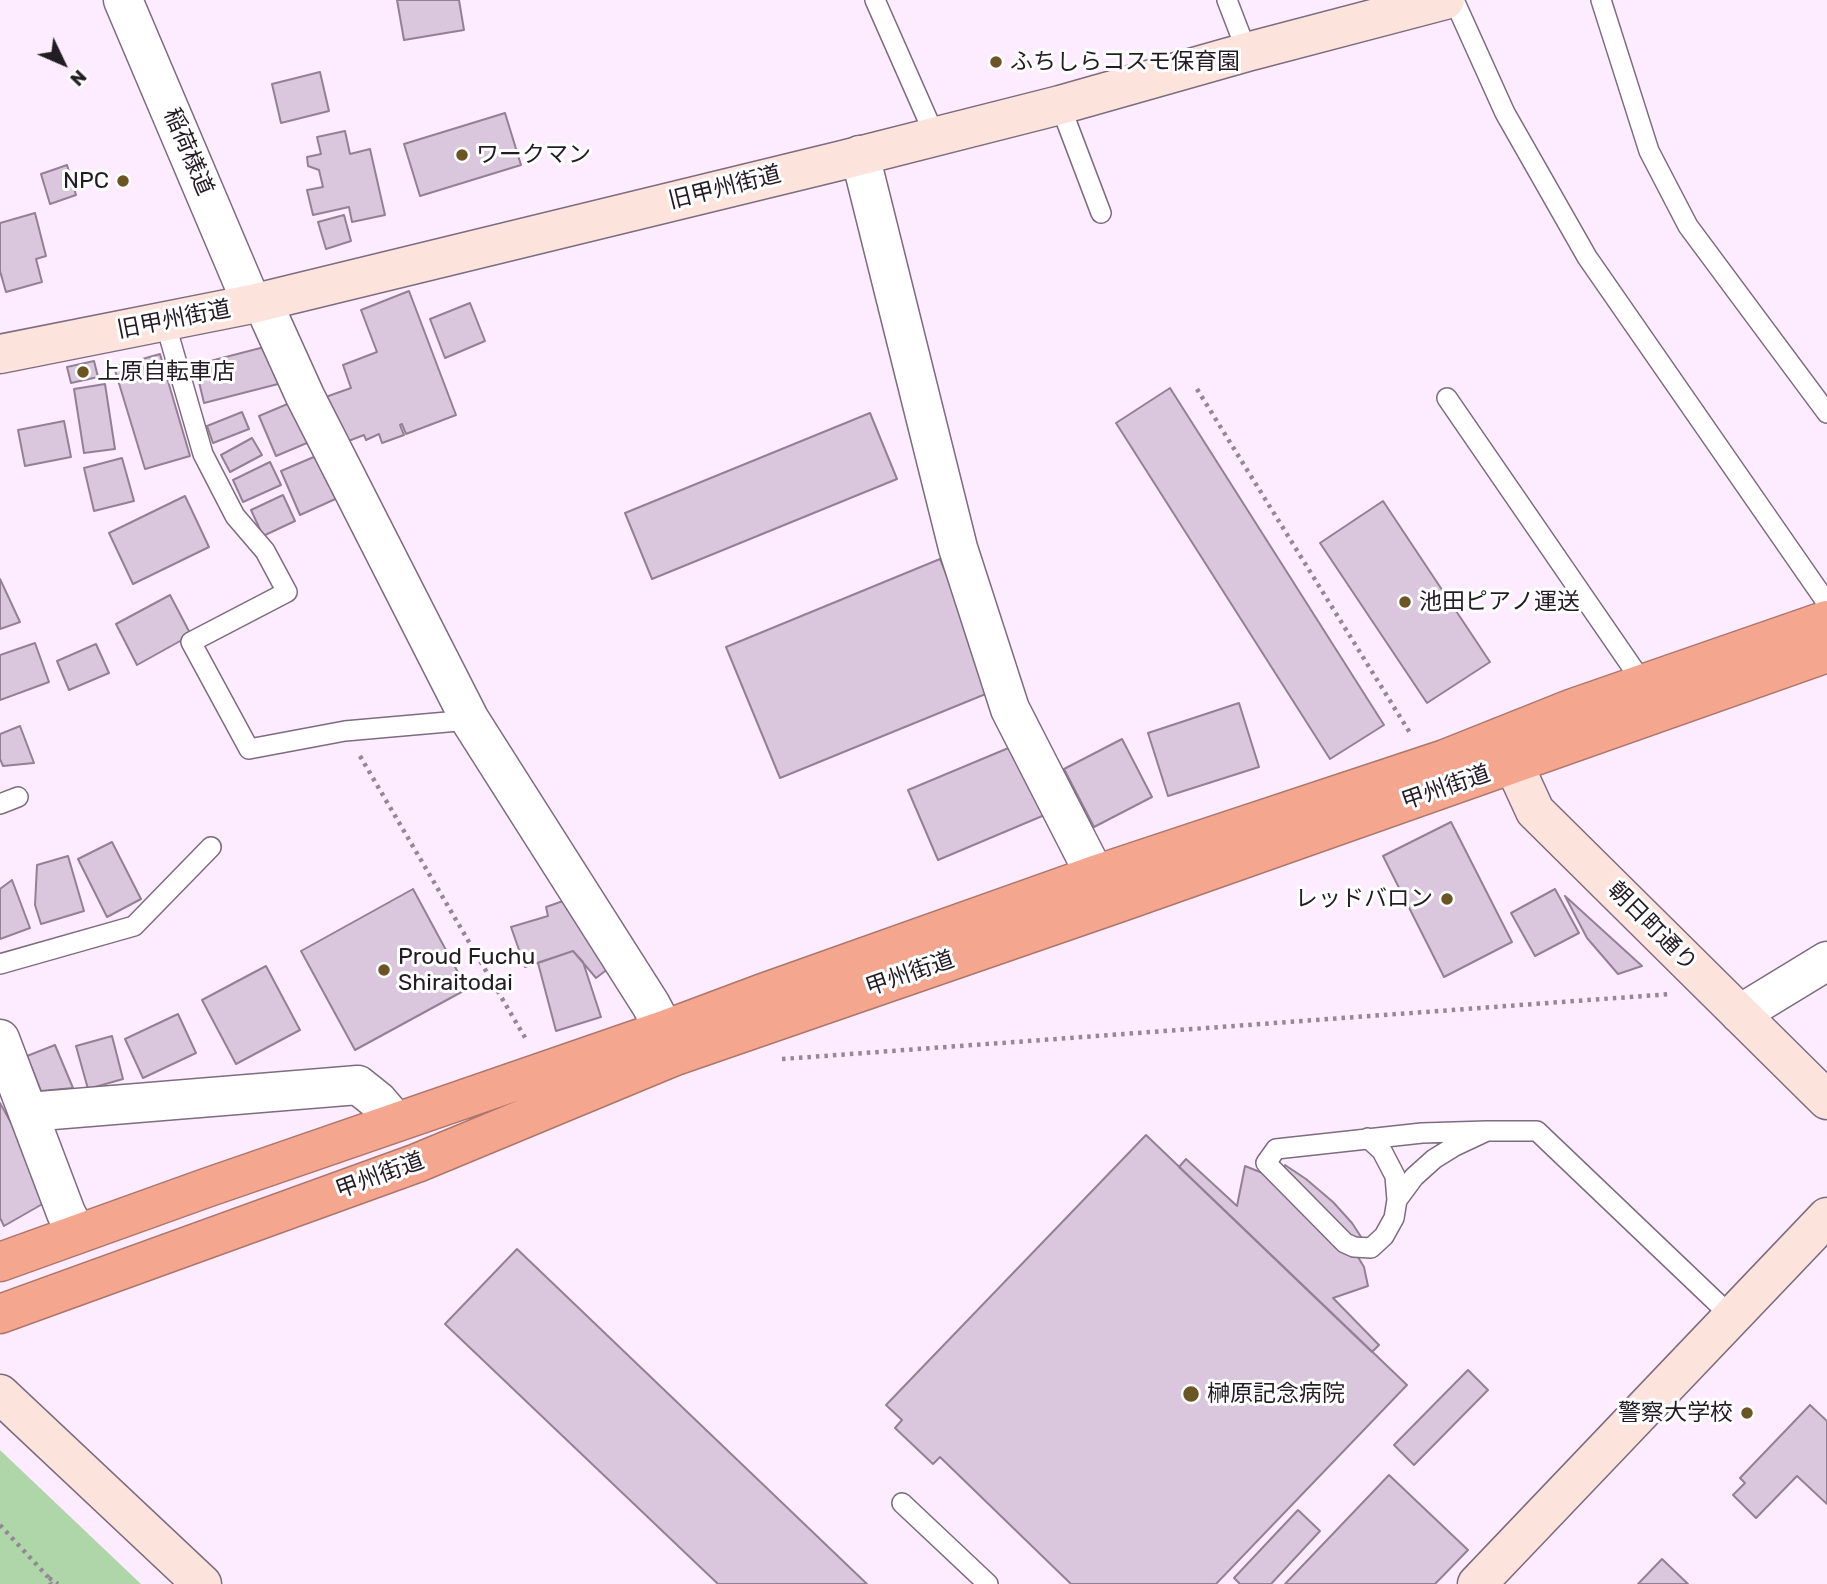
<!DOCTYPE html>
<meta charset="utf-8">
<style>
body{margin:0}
#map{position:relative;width:1827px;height:1584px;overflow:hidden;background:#fdecff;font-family:Rubik,sans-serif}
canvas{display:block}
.north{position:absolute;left:28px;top:28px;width:70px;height:70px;-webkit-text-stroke:5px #fff;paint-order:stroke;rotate:134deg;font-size:19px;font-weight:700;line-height:28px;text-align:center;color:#231c24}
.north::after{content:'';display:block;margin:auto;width:24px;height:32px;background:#231c24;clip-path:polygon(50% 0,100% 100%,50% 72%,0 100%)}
</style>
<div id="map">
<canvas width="1827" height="1584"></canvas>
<div class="north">N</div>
</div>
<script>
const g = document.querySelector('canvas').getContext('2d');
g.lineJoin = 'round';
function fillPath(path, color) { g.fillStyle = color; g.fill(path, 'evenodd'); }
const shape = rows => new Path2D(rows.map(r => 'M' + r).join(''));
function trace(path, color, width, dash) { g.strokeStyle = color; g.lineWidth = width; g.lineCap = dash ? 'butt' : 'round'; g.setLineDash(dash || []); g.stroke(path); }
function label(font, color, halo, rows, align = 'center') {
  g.font = font + ' Rubik,"Noto Sans JP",sans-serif'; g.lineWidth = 6; g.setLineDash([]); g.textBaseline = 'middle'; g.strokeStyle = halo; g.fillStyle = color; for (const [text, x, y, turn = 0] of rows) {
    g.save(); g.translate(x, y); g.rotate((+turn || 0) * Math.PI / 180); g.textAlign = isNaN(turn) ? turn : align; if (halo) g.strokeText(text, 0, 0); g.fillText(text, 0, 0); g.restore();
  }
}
fillPath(shape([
 [0,1450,141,1584,0,1584]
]), '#afd6a9');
const building = shape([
 [397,0,459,0,464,30,404,40,397,0],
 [320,72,329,111,281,123,272,84,320,72],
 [505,113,521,165,420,196,404,144,505,113],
 [345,131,350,154,370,149,385,215,352,222,349,207,313,215,307,190,323,187,319,170,308,166,307,157,321,154,317,137,345,131],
 [67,165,76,195,50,204,41,174,67,165],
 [35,213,46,256,36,259,42,282,6,292,0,271,0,223,35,213],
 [344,215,351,241,326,249,318,222,344,215],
 [409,291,456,415,406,434,402,424,400,425,404,435,382,443,379,434,366,440,364,435,338,445,320,399,351,388,343,365,377,352,361,310,409,291],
 [470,303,485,341,445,358,430,319,470,303],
 [272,345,282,383,204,403,195,365,272,345],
 [160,354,190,456,145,469,114,367,160,354],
 [94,361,98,377,71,383,67,367,94,361],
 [105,384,115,449,84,453,74,389,105,384],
 [1170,388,1384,725,1330,759,1116,423,1170,388],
 [297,400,314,440,276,456,259,416,297,400],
 [242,412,249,429,213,443,207,426,242,412],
 [870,413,897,479,652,579,625,513,870,413],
 [64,421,71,457,25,466,18,430,64,421],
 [252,438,262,455,230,472,221,455,252,438],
 [323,453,342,496,300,515,281,471,323,453],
 [122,458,134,501,94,511,84,468,122,458],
 [270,462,281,485,243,502,233,480,270,462],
 [283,495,295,521,263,536,251,510,283,495],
 [185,496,209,547,133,584,109,533,185,496],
 [1383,501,1490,662,1427,703,1320,543,1383,501],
 [940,559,993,691,780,778,726,647,940,559],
 [0,579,20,622,0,629,0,579],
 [170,595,191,635,137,665,116,624,170,595],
 [35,643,49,682,0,700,0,655,35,643],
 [96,644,109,673,69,690,57,661,96,644],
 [1239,703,1259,767,1168,796,1148,733,1239,703],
 [20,726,34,763,3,766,0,759,0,734,20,726],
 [1122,739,1152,797,1094,827,1064,769,1122,739],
 [1018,744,1047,814,938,860,908,790,1018,744],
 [1451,822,1512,942,1444,977,1383,856,1451,822],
 [112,842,141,899,107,917,78,859,112,842],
 [68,856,84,911,41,924,35,905,37,865,68,856],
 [12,880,30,928,0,939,0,889,12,880],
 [413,889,467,989,355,1050,301,951,413,889],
 [1555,889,1579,933,1535,956,1511,913,1555,889],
 [1565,896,1642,966,1618,974,1587,938,1565,896],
 [563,901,613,965,596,978,573,951,525,967,511,927,548,916,546,907,563,901],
 [573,951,583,962,601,1017,556,1031,538,963,573,951],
 [266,966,300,1030,236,1064,202,1000,266,966],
 [178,1014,196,1053,143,1078,125,1039,178,1014],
 [112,1036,123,1079,88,1089,76,1046,112,1036],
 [55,1045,73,1088,41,1091,27,1056,55,1045],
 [0,1103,53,1198,4,1226,0,1218,0,1103],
 [1146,1135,1407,1385,1216,1584,1071,1584,940,1457,933,1464,895,1428,902,1420,886,1405,1146,1135],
 [1186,1159,1237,1206,1245,1166,1260,1172,1276,1182,1285,1165,1306,1179,1333,1202,1352,1223,1367,1246,1355,1252,1364,1267,1368,1286,1333,1298,1379,1345,1372,1352,1179,1167,1186,1159],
 [517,1249,867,1584,718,1584,445,1324,517,1249],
 [1468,1370,1488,1390,1414,1465,1394,1445,1468,1370],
 [1810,1405,1827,1421,1827,1504,1797,1476,1756,1518,1733,1495,1745,1483,1740,1478,1810,1405],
 [1389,1475,1468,1550,1435,1584,1285,1584,1389,1475],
 [1298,1510,1320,1531,1271,1584,1240,1584,1234,1578,1298,1510],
 [1662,1559,1688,1584,1638,1584,1662,1559]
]);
fillPath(building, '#dac6dd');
trace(building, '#938095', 2);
const lane = shape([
 [875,0,935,136],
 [1227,0,1247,52],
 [1454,0,1505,113,1587,257,1827,603],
 [1601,0,1649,151,1688,226,1827,413],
 [1060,105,1101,213],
 [165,322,203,454,235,516,265,551,287,592,191,642,249,749,345,731,470,720],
 [1447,398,1643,683],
 [0,804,18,797],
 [0,964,134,926,211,847],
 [1487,1131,1455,1146,1434,1159,1414,1177,1397,1200,1394,1218,1384,1236,1371,1248,1354,1247,1345,1243,1266,1163,1276,1149,1422,1133,1487,1131,1537,1131,1732,1317],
 [1368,1138,1382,1151,1395,1176,1397,1200],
 [902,1503,988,1584]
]);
const street = shape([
 [123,0,252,304],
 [860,155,958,548,1010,709,1095,875],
 [262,301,305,396,470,720,651,1005,664,1030],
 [1740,1014,1827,961],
 [0,1039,66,1213,77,1234],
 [28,1112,358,1085,378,1101,396,1122]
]);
const secondary = shape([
 [0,354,252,304,843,160,1060,105,1247,52,1445,0],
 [1501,737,1535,811,1827,1100],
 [0,1394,202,1584],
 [1477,1584,1827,1217]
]);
const highway = shape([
 [0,1262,206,1188,664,1030,763,993,1095,875,1445,759,1573,708,1827,620],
 [0,1314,417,1163,675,1056,1118,903,1827,653]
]);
trace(lane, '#7d6b7f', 22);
trace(street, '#7d6b7f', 41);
trace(secondary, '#7d6b7f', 41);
trace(highway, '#ac766a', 41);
trace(shape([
 [1197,389,1410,733],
 [360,756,527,1041],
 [782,1059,1671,994],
 [0,1525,48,1577,51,1584],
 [49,1578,58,1584]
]), '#948896', 4.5, [3.5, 5]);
trace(lane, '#fff', 19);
trace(street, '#fff', 38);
trace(secondary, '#fce4dd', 38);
trace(highway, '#f5a68f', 38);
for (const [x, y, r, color] of [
 [996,62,7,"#6b5524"],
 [462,155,7,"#6b5524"],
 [123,181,7,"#6b5524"],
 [83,372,7,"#6b5524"],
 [1405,602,7,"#6b5524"],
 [1447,899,7,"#6b5524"],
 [384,970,7,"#6b5524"],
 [1191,1394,9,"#6b5524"],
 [1747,1413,7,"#6b5524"]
]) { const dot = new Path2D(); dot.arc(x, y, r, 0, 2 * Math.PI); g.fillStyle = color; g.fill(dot); trace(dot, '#fff', 2.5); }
label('23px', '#231c24', '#fff', [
 ["ふちしらコスモ保育園",1010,62],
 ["ワークマン",476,155],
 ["NPC",109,181,"right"],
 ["上原自転車店",97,372],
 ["池田ピアノ運送",1419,602],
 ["レッドバロン",1433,899,"right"],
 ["Proud Fuchu",398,957],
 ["Shiraitodai",398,983],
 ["榊原記念病院",1207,1394],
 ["警察大学校",1733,1413,"right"]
], 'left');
label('23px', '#231c24', '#fff', [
 ["稲荷様道",188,152,67],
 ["旧甲州街道",725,188,-14],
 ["旧甲州街道",174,320,-11],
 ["甲州街道",1446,788,-19],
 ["朝日町通り",1652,927,45],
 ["甲州街道",910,974,-19],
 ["甲州街道",380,1176,-20]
]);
</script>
